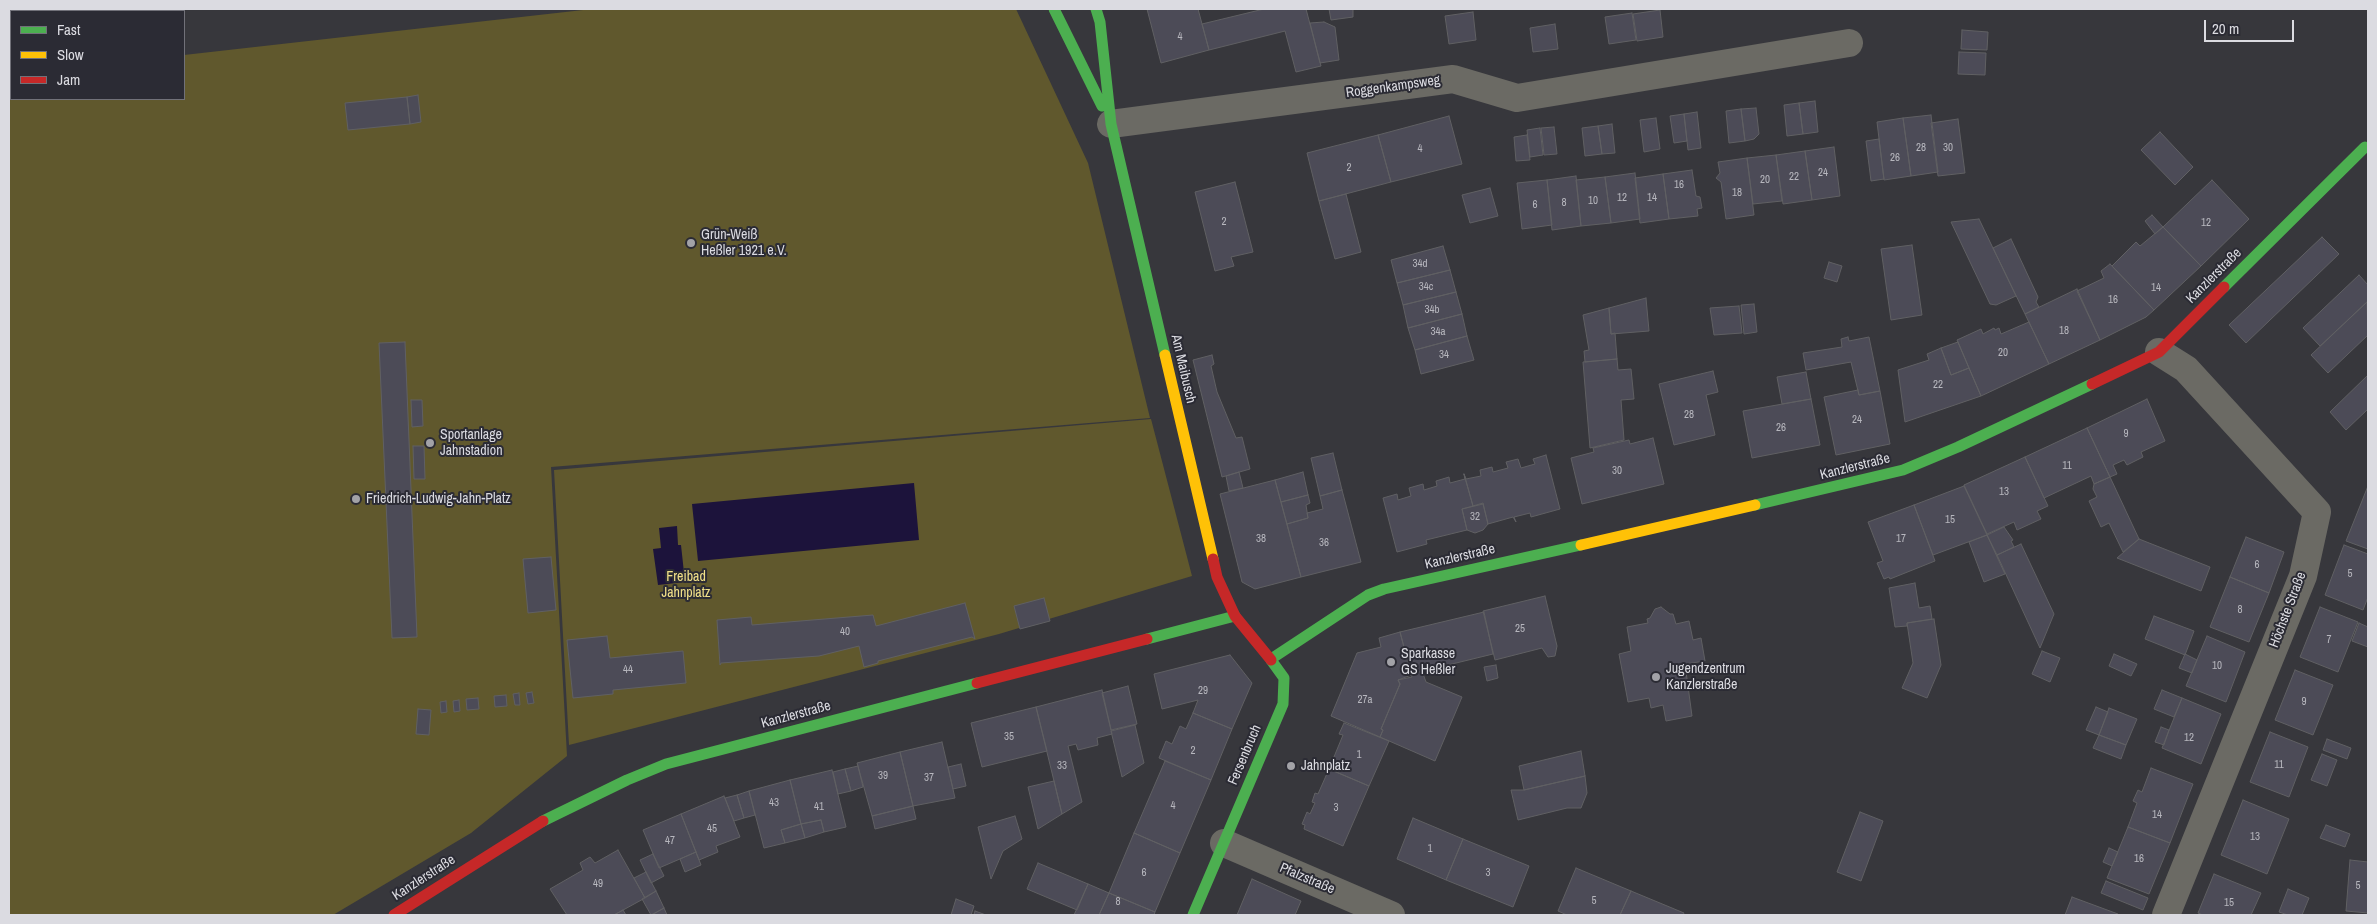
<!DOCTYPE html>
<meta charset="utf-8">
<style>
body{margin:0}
#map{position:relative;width:2377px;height:924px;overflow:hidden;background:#37373c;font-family:"Archivo Narrow",sans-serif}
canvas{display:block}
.frame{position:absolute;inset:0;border:10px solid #dbdbe1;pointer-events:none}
.legend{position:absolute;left:10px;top:10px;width:175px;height:90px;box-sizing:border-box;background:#2b2b34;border:1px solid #717179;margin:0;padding:6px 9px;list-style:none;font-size:15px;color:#dbdbe1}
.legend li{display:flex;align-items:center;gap:10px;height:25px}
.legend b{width:25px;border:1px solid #717179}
.scale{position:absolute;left:2204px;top:20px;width:90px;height:22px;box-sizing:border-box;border:2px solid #dbdbe1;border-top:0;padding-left:6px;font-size:15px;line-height:18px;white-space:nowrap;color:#dbdbe1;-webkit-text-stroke:4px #2b2b34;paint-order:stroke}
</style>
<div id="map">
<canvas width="2377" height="924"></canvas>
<div class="frame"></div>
<ul class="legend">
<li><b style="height:6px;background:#4caf50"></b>Fast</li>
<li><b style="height:6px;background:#ffc107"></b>Slow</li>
<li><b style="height:6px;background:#c62828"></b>Jam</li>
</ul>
<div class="scale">20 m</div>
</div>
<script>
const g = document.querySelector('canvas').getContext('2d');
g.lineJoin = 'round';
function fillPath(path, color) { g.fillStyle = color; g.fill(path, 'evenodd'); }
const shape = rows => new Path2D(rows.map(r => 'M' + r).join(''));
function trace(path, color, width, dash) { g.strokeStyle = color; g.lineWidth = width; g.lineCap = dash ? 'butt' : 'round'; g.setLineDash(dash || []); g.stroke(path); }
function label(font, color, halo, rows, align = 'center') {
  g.font = font + ' "Archivo Narrow",sans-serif'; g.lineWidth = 4; g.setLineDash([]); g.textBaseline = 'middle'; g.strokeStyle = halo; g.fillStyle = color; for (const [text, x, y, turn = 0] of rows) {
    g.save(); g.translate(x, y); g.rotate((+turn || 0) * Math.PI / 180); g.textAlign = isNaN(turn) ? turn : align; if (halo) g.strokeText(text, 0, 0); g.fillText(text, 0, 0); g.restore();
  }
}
fillPath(shape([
 [592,9,1016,9,1088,163,1150,418,551,467,567,756,471,833,333,915,9,915,9,75,11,74,11,99,184,99,184,55],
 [1151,419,1192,576,999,634,569,745,554,470]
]), '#60582d');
fillPath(shape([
 [914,483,919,540,698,561,692,504],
 [677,526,678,545,681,545,685,582,658,585,653,549,661,548,659,528]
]), '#1c133b');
const building = shape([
 [1147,9,1198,9,1209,50,1161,63,1147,9],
 [1264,9,1306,9,1321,66,1296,72,1285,31,1209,50,1202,24,1264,9],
 [1329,9,1353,9,1353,17,1331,20,1329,9],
 [1660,10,1663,37,1637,41,1633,14,1660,10],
 [1473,12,1476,40,1449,44,1445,16,1473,12],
 [1632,13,1636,40,1609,44,1605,17,1632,13],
 [1324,22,1335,27,1339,60,1320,63,1310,23,1324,22],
 [1555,24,1558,49,1533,52,1530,28,1555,24],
 [1962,30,1988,32,1987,50,1961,49,1962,30],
 [1959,52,1986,53,1985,75,1958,74,1959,52],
 [418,95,421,122,410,124,407,97,418,95],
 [407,97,410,124,348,130,345,103,407,97],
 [1815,101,1818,132,1803,134,1799,103,1815,101],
 [1799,103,1803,134,1787,136,1784,105,1799,103],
 [1756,108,1759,134,1754,139,1745,141,1741,109,1756,108],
 [1741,109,1745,141,1729,143,1726,111,1741,109],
 [1697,112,1701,148,1688,150,1684,114,1697,112],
 [1684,114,1687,141,1674,143,1670,116,1684,114],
 [1931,115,1938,172,1911,176,1903,118,1931,115],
 [1449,116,1462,164,1391,182,1378,135,1449,116],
 [1656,118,1660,149,1644,152,1640,120,1656,118],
 [1903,118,1911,176,1884,180,1877,122,1903,118],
 [1958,119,1965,173,1938,176,1931,123,1958,119],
 [1612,124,1615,153,1602,154,1598,126,1612,124],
 [1598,126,1602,154,1585,156,1582,128,1598,126],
 [1554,127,1557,154,1544,155,1541,128,1554,127],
 [1540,128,1543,155,1530,157,1527,130,1540,128],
 [2160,132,2193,167,2175,185,2141,150,2160,132],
 [1378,135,1391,182,1319,201,1307,153,1378,135],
 [1527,135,1530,160,1516,161,1514,137,1527,135],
 [1879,139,1884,179,1871,181,1866,141,1879,139],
 [1834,147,1840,196,1812,200,1805,151,1834,147],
 [1805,151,1812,200,1783,204,1776,155,1805,151],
 [1776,155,1782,201,1753,204,1747,158,1776,155],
 [1747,158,1754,215,1726,219,1721,182,1716,178,1720,173,1718,162,1747,158],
 [1692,170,1696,196,1700,197,1702,208,1697,209,1698,216,1669,219,1663,174,1692,170],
 [1635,173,1640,219,1611,223,1605,177,1635,173],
 [1663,174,1669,219,1640,223,1635,178,1663,174],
 [1576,176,1581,226,1552,230,1547,180,1576,176],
 [1605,177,1611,223,1581,226,1576,180,1605,177],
 [1547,180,1552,225,1522,229,1517,183,1547,180],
 [2212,180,2249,219,2201,266,2163,227,2212,180],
 [1235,182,1253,252,1231,257,1234,266,1215,271,1195,192,1235,182],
 [1490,188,1498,216,1470,223,1462,195,1490,188],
 [1346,194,1361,252,1335,259,1319,201,1346,194],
 [2152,215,2163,227,2155,234,2145,221,2152,215],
 [1979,219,2016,296,1996,305,1990,304,1951,222,1979,219],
 [2163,227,2201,266,2154,310,2112,266,2136,242,2140,246,2163,227],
 [2322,237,2339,254,2246,343,2229,325,2322,237],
 [2011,239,2038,297,2036,302,2039,307,2025,314,1993,248,2011,239],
 [1912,245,1922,315,1891,320,1881,249,1912,245],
 [1443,246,1450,270,1397,283,1391,260,1443,246],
 [1829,262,1842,266,1837,282,1824,278,1829,262],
 [2110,264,2154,310,2146,317,2100,340,2077,291,2104,278,2101,271,2110,264],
 [1450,270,1456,292,1403,305,1397,283,1450,270],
 [2359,275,2368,285,2368,301,2320,346,2303,328,2359,275],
 [2077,289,2100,340,2049,364,2025,314,2077,289],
 [1456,292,1462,314,1408,328,1403,305,1456,292],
 [1646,298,1649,331,1611,334,1609,308,1646,298],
 [2367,302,2368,335,2328,373,2311,355,2367,302],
 [1754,304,1757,332,1744,334,1741,305,1754,304],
 [1739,306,1742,333,1714,335,1710,308,1739,306],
 [1609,308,1611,334,1615,333,1617,359,1585,362,1584,351,1589,350,1583,315,1609,308],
 [1462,314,1467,336,1415,350,1408,328,1462,314],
 [2029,322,2049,364,1981,396,1957,340,1981,329,1983,334,1994,328,1995,330,1999,328,2001,334,2029,322],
 [1467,336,1474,360,1421,374,1415,350,1467,336],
 [1848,337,1849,341,1869,337,1880,391,1859,395,1851,362,1806,370,1803,353,1842,347,1841,339,1848,337],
 [405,342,417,637,392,638,379,343,405,342],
 [1958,342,1969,368,1951,375,1941,348,1958,342],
 [1941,348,1951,375,1969,368,1981,396,1905,422,1898,370,1929,360,1927,354,1941,348],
 [1212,355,1214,364,1211,366,1217,392,1236,438,1242,437,1250,469,1222,477,1193,360,1212,355],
 [1617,359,1618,370,1631,369,1634,399,1621,400,1624,440,1590,448,1583,362,1617,359],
 [1713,371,1718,392,1706,395,1715,435,1674,445,1659,384,1713,371],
 [1806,372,1811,399,1782,404,1777,377,1806,372],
 [2368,375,2368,409,2346,430,2330,412,2368,375],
 [1858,390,1859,395,1880,391,1890,444,1836,455,1824,397,1858,390],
 [1811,399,1820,445,1752,458,1743,411,1811,399],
 [2147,399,2165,441,2141,452,2143,457,2127,465,2124,460,2113,465,2117,474,2110,477,2087,428,2147,399],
 [411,400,422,400,423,426,412,427,411,400],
 [2087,428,2110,477,2094,484,2091,476,2044,498,2025,457,2087,428],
 [1653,438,1664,484,1582,504,1571,458,1594,452,1593,448,1629,440,1630,444,1653,438],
 [413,446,424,446,425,479,414,479,413,446],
 [1333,453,1342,490,1320,496,1311,458,1333,453],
 [1546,455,1560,509,1531,517,1530,513,1514,517,1516,522,1513,517,1488,524,1483,503,1473,506,1464,474,1466,479,1481,476,1480,470,1492,467,1493,472,1508,468,1506,462,1518,459,1521,468,1535,464,1533,459,1546,455],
 [2025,457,2048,506,2037,511,2041,519,2017,530,2014,522,1987,534,1964,485,2025,457],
 [1239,472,1243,488,1229,491,1226,476,1239,472],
 [1303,472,1308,495,1281,502,1275,480,1303,472],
 [1464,474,1473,506,1462,509,1467,530,1426,540,1427,544,1397,552,1383,498,1397,494,1398,500,1411,496,1409,488,1423,484,1424,490,1437,486,1436,481,1449,477,1450,483,1465,479,1464,474],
 [2110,477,2139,539,2123,552,2109,523,2101,527,2089,501,2097,497,2093,489,2094,484,2110,477],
 [1275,480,1301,577,1255,589,1242,582,1220,494,1275,480],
 [1964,486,1987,535,1933,555,1914,505,1964,486],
 [2368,486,2368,549,2346,541,2368,486],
 [1342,490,1361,562,1301,577,1287,524,1308,518,1307,513,1323,509,1320,496,1342,490],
 [1308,495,1310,503,1306,505,1308,518,1287,524,1281,502,1308,495],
 [1483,504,1488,524,1483,530,1475,533,1467,530,1462,509,1483,504],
 [1914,505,1935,561,1890,579,1889,577,1884,579,1877,563,1883,561,1868,522,1914,505],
 [2004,527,2013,540,2011,541,2014,547,1997,555,1987,535,2004,527],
 [1987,535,2005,574,1984,582,1969,542,1987,535],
 [2246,537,2284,552,2269,593,2230,577,2246,537],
 [2139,539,2210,567,2201,591,2117,558,2139,539],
 [2021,544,2054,614,2040,648,1997,555,2021,544],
 [2344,545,2368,554,2368,597,2363,610,2325,595,2344,545],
 [551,557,556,610,528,613,523,559,551,557],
 [2230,577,2269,593,2249,642,2210,627,2230,577],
 [1915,583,1919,608,1930,606,1932,619,1907,623,1907,626,1895,627,1889,588,1915,583],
 [1545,596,1557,646,1555,656,1548,657,1542,648,1495,660,1483,611,1545,596],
 [1044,598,1050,621,1020,629,1014,606,1044,598],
 [965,603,975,639,972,637,878,661,878,663,864,667,859,646,819,656,721,663,720,665,717,620,751,617,752,625,873,615,876,626,965,603],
 [1661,607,1670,614,1673,614,1676,624,1689,621,1693,640,1701,638,1705,661,1685,664,1692,716,1666,721,1663,705,1651,708,1649,698,1628,702,1619,654,1631,651,1627,627,1648,623,1647,619,1650,618,1655,609,1661,607],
 [2320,607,2358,622,2338,672,2300,657,2320,607],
 [1484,612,1493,654,1411,674,1400,632,1484,612],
 [2154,616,2194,631,2185,655,2145,639,2154,616],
 [1934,619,1941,665,1927,698,1902,688,1913,663,1907,623,1934,619],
 [2359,623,2368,627,2368,647,2352,641,2359,623],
 [1400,632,1412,677,1398,680,1400,684,1381,729,1383,730,1380,737,1331,716,1357,653,1381,647,1379,638,1400,632],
 [607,636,610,658,683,651,686,683,613,690,613,694,573,698,567,640,607,636],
 [2207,636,2245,652,2226,702,2186,686,2207,636],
 [2042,651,2060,658,2050,682,2032,674,2042,651],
 [2114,654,2137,664,2131,676,2109,666,2114,654],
 [2185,654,2197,660,2192,673,2179,668,2185,654],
 [1230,655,1252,683,1232,729,1193,713,1198,700,1162,709,1154,674,1230,655],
 [1496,665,1498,678,1487,681,1484,667,1496,665],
 [2295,670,2333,685,2313,735,2275,720,2295,670],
 [1422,671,1426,682,1462,697,1435,761,1380,737,1383,730,1381,729,1400,684,1398,680,1422,671],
 [1128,686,1137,724,1111,730,1102,693,1128,686],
 [1102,690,1112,734,1097,738,1098,745,1078,750,1076,744,1068,746,1082,802,1062,814,1036,707,1102,690],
 [2162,690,2182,698,2174,717,2154,709,2162,690],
 [532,692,534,703,528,704,526,693,532,692],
 [519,693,520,705,515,705,513,694,519,693],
 [506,695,507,706,495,707,494,696,506,695],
 [478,698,479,709,467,710,466,699,478,698],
 [2182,698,2221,714,2201,764,2162,748,2182,698],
 [459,700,460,711,454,712,453,701,459,700],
 [446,701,447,712,441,713,440,702,446,701],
 [1036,707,1047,751,982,767,971,723,1036,707],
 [2096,707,2108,712,2099,735,2086,730,2096,707],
 [2109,708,2137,719,2126,745,2099,735,2109,708],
 [418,709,431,710,429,735,416,734,418,709],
 [1193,713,1232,729,1211,780,1159,758,1166,741,1172,744,1180,726,1186,729,1193,713],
 [1344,723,1389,741,1369,786,1329,769,1343,735,1339,734,1344,723],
 [1135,725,1144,763,1122,777,1111,731,1135,725],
 [2161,727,2169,730,2164,745,2155,742,2161,727],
 [2270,732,2308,747,2289,797,2250,782,2270,732],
 [2099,735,2126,745,2121,759,2093,748,2099,735],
 [2327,739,2351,748,2347,759,2323,750,2327,739],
 [942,742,955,798,913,806,900,752,942,742],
 [1581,751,1585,776,1524,790,1519,766,1581,751],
 [900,752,913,806,872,816,857,763,900,752],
 [2322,754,2337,760,2327,786,2311,780,2322,754],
 [1165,761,1211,780,1180,853,1134,833,1165,761],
 [961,764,966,786,953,789,948,767,961,764],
 [858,766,863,787,851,791,845,769,858,766],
 [2151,768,2193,784,2170,843,2128,827,2137,803,2133,801,2138,790,2142,792,2151,768],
 [845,769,851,791,838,794,833,772,845,769],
 [1329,769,1369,786,1343,846,1304,829,1305,825,1302,824,1307,812,1310,814,1315,803,1312,802,1315,793,1318,794,1329,769],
 [832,770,846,827,824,832,821,820,801,824,790,780,832,770],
 [1585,776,1587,793,1581,808,1567,808,1518,820,1511,790,1524,790,1585,776],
 [790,780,801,824,781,830,785,843,764,848,749,791,790,780],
 [1054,781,1062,814,1038,829,1028,787,1054,781],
 [749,791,755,815,744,818,737,795,749,791],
 [737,795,744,818,734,821,725,798,737,795],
 [724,796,740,837,716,846,718,852,699,860,681,814,724,796],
 [2243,800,2289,819,2267,874,2221,855,2243,800],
 [913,806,916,819,875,829,872,816,913,806],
 [1860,812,1883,821,1861,881,1837,872,1860,812],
 [681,814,696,852,659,868,643,830,681,814],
 [1015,816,1022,839,1003,851,991,879,978,827,1015,816],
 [1413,818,1463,839,1446,880,1397,859,1413,818],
 [821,820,824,832,805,838,801,824,821,820],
 [801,824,805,838,785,843,781,830,801,824],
 [2326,825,2350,834,2345,847,2320,838,2326,825],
 [2128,827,2170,843,2149,894,2107,878,2128,827],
 [1134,833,1180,853,1155,912,1109,893,1134,833],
 [1463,839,1529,866,1513,907,1446,880,1463,839],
 [2109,848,2118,852,2112,866,2103,862,2109,848],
 [618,850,645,898,614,915,567,915,550,889,583,870,580,863,590,857,595,863,618,850],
 [696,852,701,865,685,872,680,859,696,852],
 [653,854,664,876,651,883,640,860,653,854],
 [2350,860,2368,862,2368,913,2346,911,2350,860],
 [1038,863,1088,884,1077,910,1027,889,1038,863],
 [1576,868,1631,891,1620,915,1567,915,1558,911,1576,868],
 [646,872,656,891,645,898,634,878,646,872],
 [2214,874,2261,893,2251,915,2203,915,2198,913,2214,874],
 [1252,879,1301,901,1295,915,1237,915,1252,879],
 [2106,881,2148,898,2143,910,2101,893,2106,881],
 [1088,884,1109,893,1099,915,1074,915,1088,884],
 [2288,889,2309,898,2302,915,2288,915,2279,912,2288,889],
 [656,891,664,908,651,915,642,899,656,891],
 [1631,891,1684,913,1683,915,1620,915,1631,891],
 [1109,893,1155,912,1154,915,1099,915,1109,893],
 [2072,897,2118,914,2117,915,2065,915,2072,897],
 [956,899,974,906,971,915,951,915,956,899],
 [664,908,667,915,652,915,664,908],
 [623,910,626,915,614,915,623,910],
 [975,911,986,915,974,915,975,911]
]);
fillPath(building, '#4c4b57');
trace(building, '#606063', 1);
trace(shape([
 [1111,124,1453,79,1517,98,1849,43],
 [2159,352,2186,369,2317,512,2303,576,2166,915],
 [1224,843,1391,915]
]), '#6b6a64', 28);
trace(shape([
 [1054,9,1102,106],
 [1096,9,1100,22,1111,124,1165,355],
 [2224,287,2365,147],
 [1755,505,1903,470,1958,447,2092,384],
 [1147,639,1235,616],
 [1271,659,1368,595,1384,589,1581,545],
 [543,821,627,780,666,764,977,683],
 [1193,915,1283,704,1284,678,1271,660]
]), '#4caf50', 11);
trace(shape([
 [1165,355,1213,559],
 [1581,545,1755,505]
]), '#ffc107', 11);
trace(shape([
 [2092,384,2159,352,2224,287],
 [1213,559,1217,577,1235,616,1271,660],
 [977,683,1147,639],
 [394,915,543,821]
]), '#c62828', 11);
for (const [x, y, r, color] of [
 [691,243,5,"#a2a2a7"],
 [430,443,5,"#a2a2a7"],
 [356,499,5,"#a2a2a7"],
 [1391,662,5,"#a2a2a7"],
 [1656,677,5,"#a2a2a7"],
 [1291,766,5,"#a2a2a7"]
]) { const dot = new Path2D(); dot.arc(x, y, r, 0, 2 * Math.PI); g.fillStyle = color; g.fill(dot); trace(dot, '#2b2b34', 2); }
label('11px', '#b7b7be', null, [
 ["4",1180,37],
 ["28",1921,148],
 ["30",1948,148],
 ["4",1420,149],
 ["26",1895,158],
 ["2",1349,168],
 ["24",1823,173],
 ["22",1794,177],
 ["20",1765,180],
 ["16",1679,185],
 ["18",1737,193],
 ["12",1622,198],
 ["14",1652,198],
 ["10",1593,201],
 ["8",1564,203],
 ["6",1535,205],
 ["2",1224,222],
 ["12",2206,223],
 ["34d",1420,264],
 ["34c",1426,287],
 ["14",2156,288],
 ["16",2113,300],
 ["34b",1432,310],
 ["18",2064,331],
 ["34a",1438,332],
 ["20",2003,353],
 ["34",1444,355],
 ["22",1938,385],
 ["28",1689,415],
 ["24",1857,420],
 ["26",1781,428],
 ["9",2126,434],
 ["11",2067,466],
 ["30",1617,471],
 ["13",2004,492],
 ["32",1475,517],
 ["15",1950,520],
 ["38",1261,539],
 ["17",1901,539],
 ["36",1324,543],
 ["6",2257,565],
 ["5",2350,574],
 ["8",2240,610],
 ["25",1520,629],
 ["40",845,632],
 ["7",2329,640],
 ["10",2217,666],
 ["44",628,670],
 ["29",1203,691],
 ["27a",1365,700],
 ["9",2304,702],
 ["35",1009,737],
 ["12",2189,738],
 ["2",1193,751],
 ["1",1359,755],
 ["11",2279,765],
 ["33",1062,766],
 ["39",883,776],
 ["37",929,778],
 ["43",774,803],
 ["4",1173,806],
 ["41",819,807],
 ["3",1336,808],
 ["14",2157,815],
 ["45",712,829],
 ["13",2255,837],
 ["47",670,841],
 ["1",1430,849],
 ["16",2139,859],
 ["6",1144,873],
 ["3",1488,873],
 ["49",598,884],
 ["5",2358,886],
 ["5",1594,901],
 ["8",1118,902],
 ["15",2229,903]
]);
label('14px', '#dbdbe1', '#2b2b34', [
 ["Roggenkampsweg",1393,87,-8],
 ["Kanzlerstraße",2214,276,-45],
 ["Am Maibusch",1183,369,77],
 ["Kanzlerstraße",1855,467,-14],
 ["Kanzlerstraße",1460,557,-13],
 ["Höchste Straße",2288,610,-69],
 ["Kanzlerstraße",796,715,-15],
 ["Fersenbruch",1245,755,-67],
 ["Kanzlerstraße",424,878,-33],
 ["Pfalzstraße",1307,879,23]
]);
label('14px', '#dbdbe1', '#2b2b34', [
 ["Grün-Weiß",701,235],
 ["Heßler 1921 e.V.",701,251],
 ["Sportanlage",440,435],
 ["Jahnstadion",440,451],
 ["Friedrich-Ludwig-Jahn-Platz",366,499],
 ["Sparkasse",1401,654],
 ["GS Heßler",1401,670],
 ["Jugendzentrum",1666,669],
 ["Kanzlerstraße",1666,685],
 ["Jahnplatz",1301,766]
], 'left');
label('14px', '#f1e088', '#2b2b34', [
 ["Freibad",686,577],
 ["Jahnplatz",686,593]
]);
</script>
